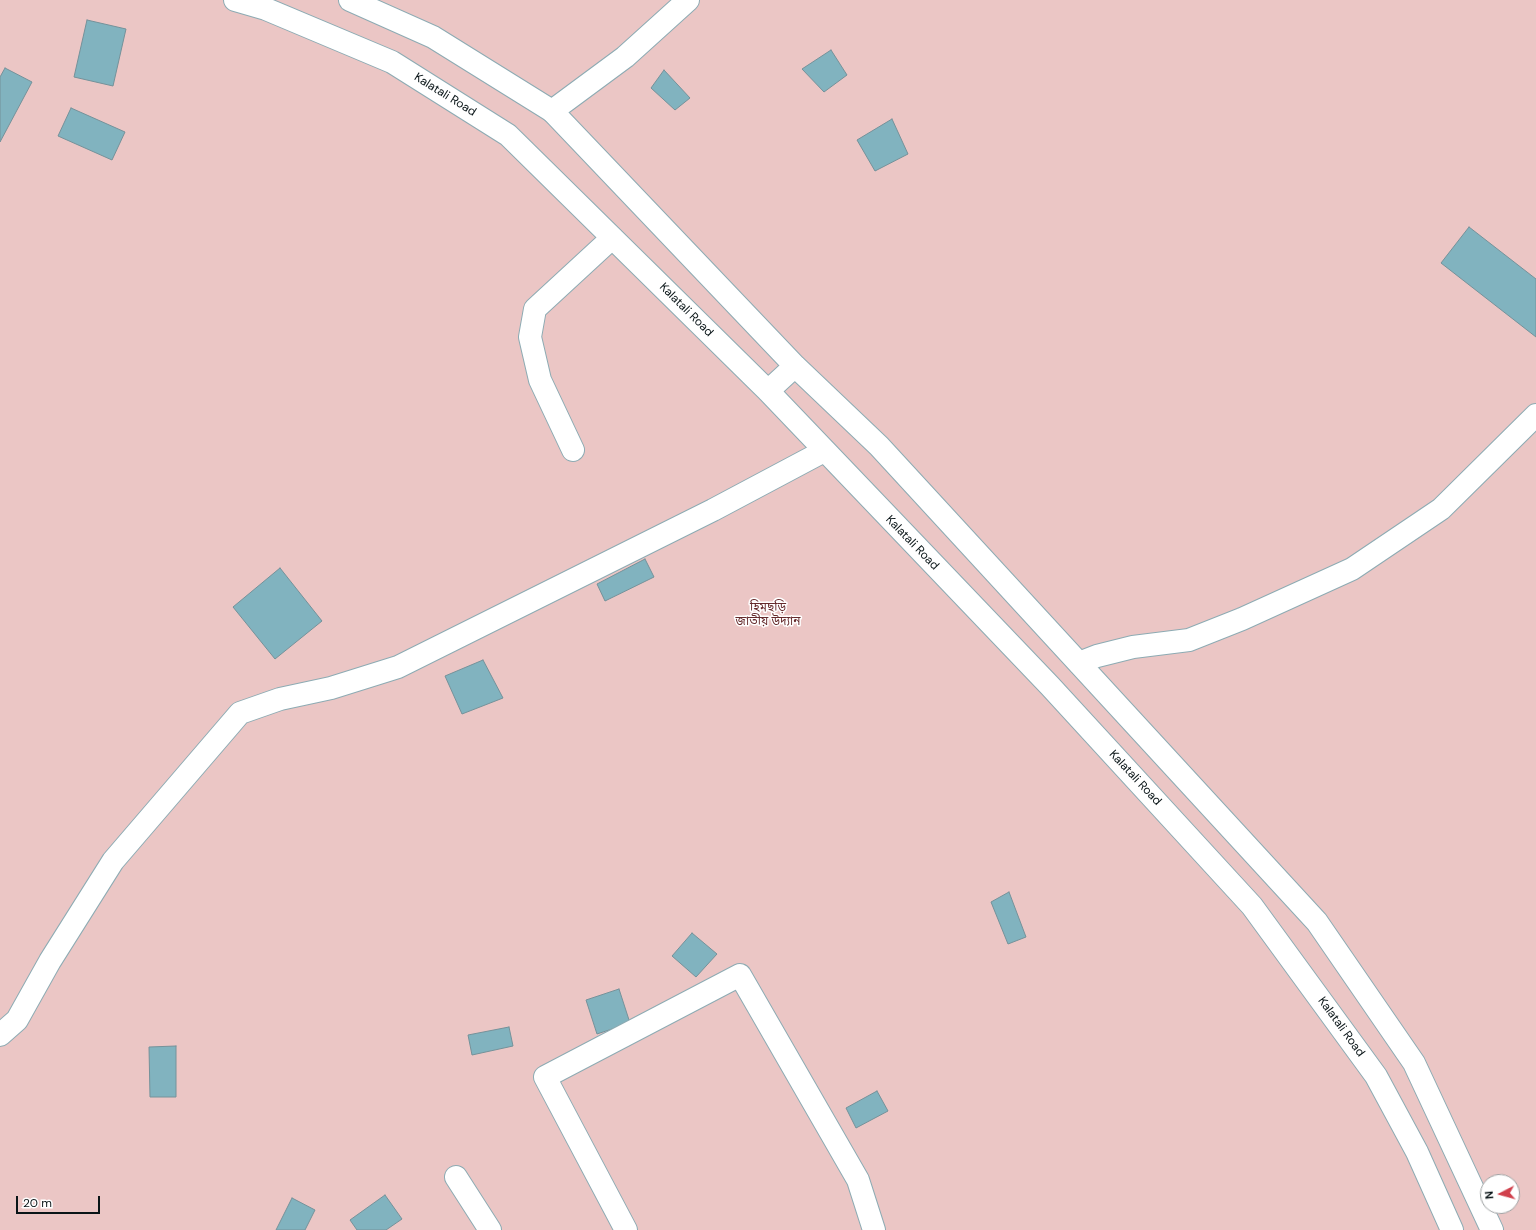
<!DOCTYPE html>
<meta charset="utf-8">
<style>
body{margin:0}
#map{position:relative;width:1536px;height:1230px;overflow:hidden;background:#c9e9f1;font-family:"DM Sans",sans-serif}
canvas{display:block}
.north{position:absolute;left:1480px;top:1174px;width:40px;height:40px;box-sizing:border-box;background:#fff;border:1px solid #9da1a2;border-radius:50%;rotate:264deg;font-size:11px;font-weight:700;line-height:16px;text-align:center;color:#091417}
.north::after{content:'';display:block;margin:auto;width:14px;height:18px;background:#d0404c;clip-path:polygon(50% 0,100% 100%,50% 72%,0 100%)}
.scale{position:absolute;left:16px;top:1196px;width:84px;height:18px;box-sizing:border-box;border:2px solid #091417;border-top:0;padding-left:5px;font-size:12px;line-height:14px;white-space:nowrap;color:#091417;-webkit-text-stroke:3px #fff;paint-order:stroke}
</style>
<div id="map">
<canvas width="1536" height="1230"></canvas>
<div class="north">N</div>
<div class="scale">20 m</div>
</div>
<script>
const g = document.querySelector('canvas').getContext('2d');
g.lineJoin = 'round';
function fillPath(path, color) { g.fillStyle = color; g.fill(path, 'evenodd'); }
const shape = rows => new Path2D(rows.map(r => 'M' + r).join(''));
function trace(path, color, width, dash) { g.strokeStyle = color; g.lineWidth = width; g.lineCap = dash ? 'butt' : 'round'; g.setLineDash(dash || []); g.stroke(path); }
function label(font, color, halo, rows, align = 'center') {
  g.font = font + ' "DM Sans","Noto Sans Bengali",sans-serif'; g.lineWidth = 3; g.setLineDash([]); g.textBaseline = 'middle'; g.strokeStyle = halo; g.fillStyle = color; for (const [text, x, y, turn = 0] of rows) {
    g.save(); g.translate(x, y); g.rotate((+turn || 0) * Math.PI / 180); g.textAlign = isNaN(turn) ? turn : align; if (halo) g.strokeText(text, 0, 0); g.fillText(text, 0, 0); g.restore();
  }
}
fillPath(shape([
 [0,0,1536,0,1536,1230,0,1230],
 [1488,1182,1512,1182,1512,1206,1488,1206]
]), '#ebc6c5');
const building = shape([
 [87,20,126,29,113,86,74,77,87,20],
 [831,50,847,75,824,92,802,69,831,50],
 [5,68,32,82,0,142,0,77,5,68],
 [664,70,690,98,675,110,651,88,664,70],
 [71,108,125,132,112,160,58,136,71,108],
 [892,119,908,154,875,171,857,140,892,119],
 [1469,227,1536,279,1536,337,1441,263,1469,227],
 [645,559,654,577,605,601,597,584,645,559],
 [280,568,322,621,275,659,233,607,280,568],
 [483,660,503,698,462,714,445,676,483,660],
 [1009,892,1026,937,1008,944,991,902,1009,892],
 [692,933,717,954,696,977,672,956,692,933],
 [619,989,630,1023,597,1034,586,1000,619,989],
 [509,1027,513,1046,472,1055,468,1035,509,1027],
 [176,1046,176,1097,150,1097,149,1047,176,1046],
 [877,1091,888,1111,856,1128,846,1108,877,1091],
 [385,1195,402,1219,386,1230,357,1230,350,1220,385,1195],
 [292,1198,315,1210,305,1230,276,1230,292,1198]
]);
fillPath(building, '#81b3bf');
trace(building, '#75929a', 1);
const minor = shape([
 [552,111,625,57,688,0],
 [573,450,540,380,530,337,535,309,612,238],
 [1079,663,1097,656,1133,647,1189,640,1242,619,1352,569,1441,509,1536,415],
 [0,1035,17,1020,50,961,113,861,240,713,280,699,331,688,398,667,713,510,824,451],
 [456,1177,490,1230],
 [626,1230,545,1077,740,975,858,1180,874,1230]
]);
const highway = shape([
 [235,0,266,9,392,62,508,135,768,391,1050,686,1252,906,1376,1076,1417,1152,1452,1230],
 [350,0,433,37,552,111,795,366,879,446,1317,922,1414,1063,1492,1230],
 [768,391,795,366]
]);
trace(minor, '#8dabb3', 24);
trace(highway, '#8dabb3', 24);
trace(minor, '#fff', 22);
trace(highway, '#fff', 22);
label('12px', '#091417', '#fff', [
 ["Kalatali Road",445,95,32],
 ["Kalatali Road",686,310,45],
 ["Kalatali Road",912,543,46],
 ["Kalatali Road",1135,778,47],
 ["Kalatali Road",1341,1027,54]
]);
label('12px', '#64292b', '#fff', [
 ["হিমছড়ি",768,608],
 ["জাতীয় উদ্যান",768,622]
]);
</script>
